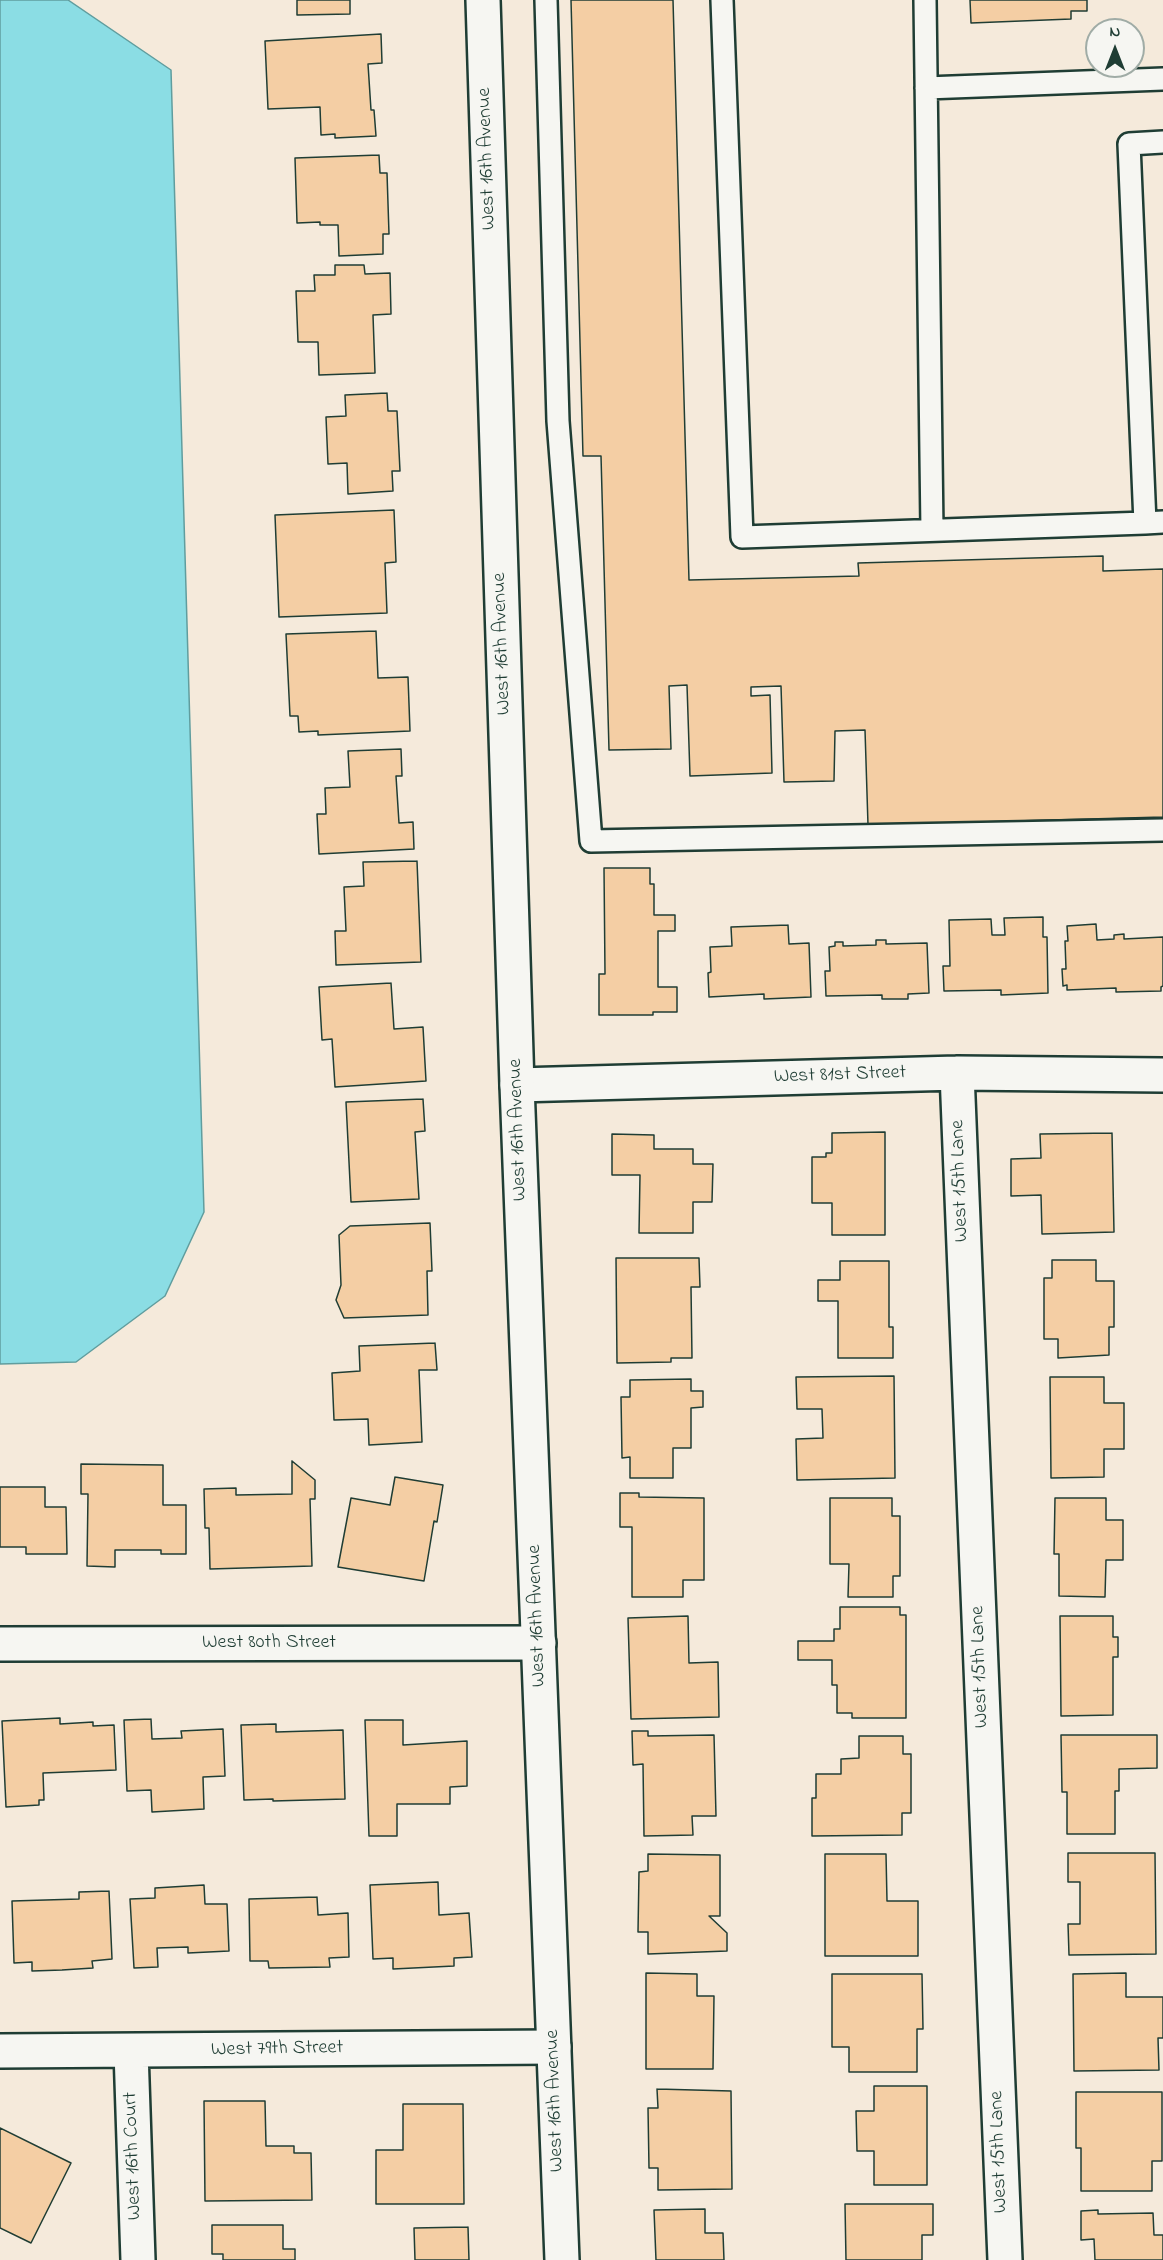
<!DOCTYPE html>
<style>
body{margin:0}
#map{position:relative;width:1163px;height:2260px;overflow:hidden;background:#f5eadb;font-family:"Indie Flower",sans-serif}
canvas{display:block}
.north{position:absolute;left:1085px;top:18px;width:60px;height:60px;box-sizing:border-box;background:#f6f6f2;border:2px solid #a0aca6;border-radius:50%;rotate:0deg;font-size:16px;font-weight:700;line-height:24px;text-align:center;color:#1f3d34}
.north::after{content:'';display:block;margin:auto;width:21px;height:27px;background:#1f3d34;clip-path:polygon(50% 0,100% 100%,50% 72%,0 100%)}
</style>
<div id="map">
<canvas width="1163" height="2260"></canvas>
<div class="north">N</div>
</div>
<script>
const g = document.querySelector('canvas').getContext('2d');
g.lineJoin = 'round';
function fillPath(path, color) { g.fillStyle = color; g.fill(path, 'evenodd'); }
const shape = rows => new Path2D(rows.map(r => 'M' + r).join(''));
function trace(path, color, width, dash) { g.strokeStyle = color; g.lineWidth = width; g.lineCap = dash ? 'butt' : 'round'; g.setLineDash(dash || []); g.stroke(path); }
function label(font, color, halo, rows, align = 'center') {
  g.font = font + ' "Indie Flower",sans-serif'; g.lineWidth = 4.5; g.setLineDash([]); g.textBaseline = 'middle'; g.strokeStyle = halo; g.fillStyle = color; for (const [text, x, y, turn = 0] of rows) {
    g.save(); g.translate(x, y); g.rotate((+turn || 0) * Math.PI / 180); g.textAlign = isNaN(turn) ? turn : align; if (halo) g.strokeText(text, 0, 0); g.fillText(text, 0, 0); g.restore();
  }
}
const water = shape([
 [0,0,68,0,171,70,204,1212,165,1296,76,1362,0,1364,0,0]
]);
fillPath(water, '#8bdde4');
trace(water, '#609d9e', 1.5);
const building = shape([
 [297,0,350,0,350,14,297,15,297,0],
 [571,0,673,0,689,580,859,576,858,563,1103,556,1103,571,1163,569,1163,817,868,825,865,730,835,731,834,781,784,782,781,686,751,687,751,696,770,695,772,773,690,776,687,685,669,686,671,749,609,750,601,456,583,456,571,0],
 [970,0,1087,0,1087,11,1071,11,1071,19,971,23,970,0],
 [381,34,382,63,368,64,371,110,374,110,376,136,335,138,335,134,321,135,320,107,268,109,265,41,381,34],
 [379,155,380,173,387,173,389,234,383,234,383,254,339,256,338,225,320,225,320,222,297,223,295,158,379,155],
 [335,265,364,265,365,274,390,273,391,314,373,315,375,373,319,375,318,342,298,342,296,291,315,291,314,275,335,275,335,265],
 [387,393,388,411,397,411,400,471,392,471,393,491,348,494,347,463,328,464,326,417,346,416,345,395,387,393],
 [394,510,396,562,385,563,387,613,279,617,275,515,394,510],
 [376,631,378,678,408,677,410,731,318,735,318,731,299,732,298,716,290,716,286,634,376,631],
 [401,749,402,776,396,776,399,823,413,822,414,849,319,854,317,814,326,814,325,788,350,787,348,751,401,749],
 [417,861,421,962,336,965,335,931,346,931,344,887,364,886,363,862,417,861],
 [604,868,650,868,650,884,654,884,654,915,675,915,675,931,658,931,658,987,677,987,677,1012,653,1012,653,1015,599,1015,599,974,605,974,604,868],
 [1043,917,1043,937,1047,937,1048,993,1001,995,1001,990,944,991,943,966,950,966,949,920,991,919,992,935,1005,935,1004,918,1043,917],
 [1096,924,1097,940,1114,939,1114,935,1124,934,1124,939,1163,937,1163,986,1161,987,1161,991,1116,992,1116,988,1067,990,1067,985,1063,986,1062,969,1066,969,1065,941,1068,941,1067,926,1096,924],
 [788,925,789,944,809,943,811,997,764,999,764,994,709,997,708,973,711,972,710,947,732,946,731,927,788,925],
 [876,940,886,940,886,944,927,943,929,993,908,994,908,999,882,999,882,995,826,996,825,971,830,971,829,947,835,946,835,942,843,942,843,946,876,945,876,940],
 [391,983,394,1029,423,1027,426,1081,335,1087,332,1039,322,1040,319,987,391,983],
 [423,1099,425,1131,415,1132,419,1199,351,1202,346,1102,423,1099],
 [885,1132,885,1235,832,1235,832,1203,812,1203,812,1157,826,1157,826,1153,832,1153,832,1133,885,1132],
 [1112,1133,1114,1232,1042,1234,1041,1195,1011,1196,1011,1159,1041,1158,1040,1134,1112,1133],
 [612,1134,654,1135,654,1149,693,1149,693,1164,713,1164,712,1202,693,1202,693,1233,639,1233,640,1175,612,1175,612,1134],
 [430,1223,432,1271,427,1271,428,1315,344,1318,336,1300,341,1285,339,1235,350,1226,430,1223],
 [616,1258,699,1258,700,1287,691,1287,692,1358,671,1358,671,1362,617,1363,616,1258],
 [1052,1260,1096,1260,1096,1281,1114,1281,1114,1327,1109,1327,1109,1355,1058,1358,1058,1339,1044,1339,1044,1278,1052,1278,1052,1260],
 [840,1261,889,1261,889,1327,893,1327,893,1358,838,1358,838,1301,818,1301,818,1280,840,1280,840,1261],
 [435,1343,437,1370,419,1370,422,1442,369,1445,368,1419,334,1420,332,1373,360,1371,359,1346,435,1343],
 [894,1376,895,1478,797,1480,796,1439,823,1438,822,1409,797,1409,796,1377,894,1376],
 [1050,1377,1104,1377,1104,1403,1124,1403,1124,1449,1104,1449,1104,1477,1051,1478,1050,1377],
 [691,1379,691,1391,703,1391,703,1407,691,1408,691,1448,673,1448,673,1478,630,1478,630,1457,622,1458,621,1397,630,1397,630,1380,691,1379],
 [292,1461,315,1480,315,1499,310,1499,312,1566,210,1569,209,1528,205,1528,204,1489,236,1488,236,1495,292,1494,292,1461],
 [81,1464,163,1465,163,1505,186,1505,186,1554,161,1554,161,1550,115,1550,115,1567,87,1566,88,1494,81,1494,81,1464],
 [395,1477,443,1485,437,1522,434,1521,424,1581,338,1567,351,1498,390,1505,395,1477],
 [0,1487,45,1487,45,1507,66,1507,67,1554,26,1554,26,1547,0,1547,0,1487],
 [620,1493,639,1493,639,1497,704,1498,704,1580,683,1580,683,1597,632,1597,632,1527,620,1527,620,1493],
 [830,1498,892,1498,892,1516,900,1516,900,1576,893,1576,893,1597,848,1597,849,1564,830,1564,830,1498],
 [1055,1498,1106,1498,1106,1520,1123,1520,1123,1560,1106,1560,1105,1597,1059,1596,1059,1554,1054,1554,1055,1498],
 [840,1607,900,1607,900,1615,906,1615,906,1718,852,1718,852,1713,837,1713,837,1685,832,1685,832,1660,798,1660,798,1641,834,1641,834,1629,840,1629,840,1607],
 [688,1616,689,1663,718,1662,719,1717,631,1719,628,1618,688,1616],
 [1060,1616,1113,1616,1113,1637,1118,1637,1118,1657,1113,1657,1113,1715,1061,1716,1060,1616],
 [60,1718,60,1724,93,1722,93,1726,114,1725,116,1770,43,1773,44,1800,39,1800,39,1805,6,1807,2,1721,60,1718],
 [151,1719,152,1739,182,1738,181,1731,223,1729,225,1776,203,1777,204,1809,152,1812,151,1790,127,1791,124,1720,151,1719],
 [365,1720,403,1720,403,1745,467,1741,467,1786,450,1787,450,1804,397,1804,397,1836,369,1836,365,1720],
 [276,1724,276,1732,343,1730,345,1799,273,1801,273,1799,244,1800,241,1725,276,1724],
 [632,1731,648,1731,648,1736,714,1735,716,1816,692,1816,693,1835,644,1836,643,1764,633,1765,632,1731],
 [1061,1735,1157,1735,1157,1768,1119,1769,1119,1791,1115,1791,1115,1834,1067,1834,1067,1792,1062,1792,1061,1735],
 [859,1736,903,1736,903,1754,911,1754,911,1813,902,1813,902,1835,812,1836,812,1798,816,1798,816,1774,841,1774,841,1759,859,1758,859,1736],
 [1068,1853,1155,1853,1156,1954,1069,1955,1068,1924,1080,1924,1080,1882,1068,1882,1068,1853],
 [648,1854,720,1855,720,1916,709,1916,727,1933,727,1951,648,1954,648,1932,638,1932,639,1872,648,1871,648,1854],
 [825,1854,886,1854,887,1901,918,1901,918,1956,825,1956,825,1854],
 [438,1882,439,1915,469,1913,472,1957,454,1958,454,1966,393,1969,393,1958,373,1959,370,1885,438,1882],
 [204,1885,205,1904,227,1904,229,1951,188,1953,188,1947,157,1948,158,1967,134,1968,130,1899,155,1898,155,1888,204,1885],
 [109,1891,112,1959,92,1961,93,1968,62,1970,32,1971,32,1962,14,1963,12,1901,79,1899,79,1892,109,1891],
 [317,1897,318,1915,348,1913,349,1957,329,1958,330,1967,269,1968,268,1961,250,1961,249,1899,317,1897],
 [646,1973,697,1974,697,1996,714,1996,713,2069,646,2069,646,1973],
 [1126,1973,1126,1997,1163,1997,1163,2038,1158,2038,1159,2070,1074,2071,1073,1974,1126,1973],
 [832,1974,922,1974,923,2029,917,2029,917,2072,849,2072,849,2047,832,2047,832,1974],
 [874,2086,927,2086,927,2185,874,2185,874,2151,857,2151,856,2111,874,2111,874,2086],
 [657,2089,731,2091,732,2189,658,2190,658,2168,649,2168,648,2108,658,2108,657,2089],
 [1076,2092,1162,2092,1162,2161,1152,2161,1152,2191,1081,2191,1081,2148,1076,2148,1076,2092],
 [204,2101,265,2101,266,2146,294,2146,294,2153,311,2153,312,2200,205,2201,204,2101],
 [403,2104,463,2104,464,2204,376,2204,376,2150,403,2150,403,2104],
 [0,2128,71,2163,31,2243,0,2228,0,2128],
 [845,2204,933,2204,933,2235,922,2235,922,2260,846,2260,845,2204],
 [705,2209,705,2233,723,2233,724,2260,656,2260,654,2210,705,2209],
 [1098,2210,1098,2214,1153,2213,1154,2235,1163,2235,1163,2260,1095,2260,1094,2239,1081,2240,1081,2211,1098,2210],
 [212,2225,283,2225,283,2249,295,2249,295,2260,223,2260,223,2254,212,2254,212,2225],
 [468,2227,469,2260,415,2260,414,2228,468,2227]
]);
fillPath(building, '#f4cea4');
trace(building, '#1f3d34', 1.5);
const service = shape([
 [546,0,558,421,591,841,1163,830],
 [722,0,742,537,1145,523],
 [925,0,932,530],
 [926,88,1163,79],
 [1163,142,1129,144,1145,523,1163,522]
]);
const minor = shape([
 [957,1073,1005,2260],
 [517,1085,957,1073,1163,1075],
 [0,1644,539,1643],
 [0,2051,554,2047],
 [131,2051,138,2260]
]);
const tertiary = shape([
 [483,0,517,1085,562,2260]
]);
trace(service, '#1f3d34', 26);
trace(minor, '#1f3d34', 38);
trace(tertiary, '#1f3d34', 38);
trace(service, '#f6f6f2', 21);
trace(minor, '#f6f6f2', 33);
trace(tertiary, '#f6f6f2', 33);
label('20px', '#1f3d34', '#f6f6f2', [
 ["West 16th Avenue",488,159,-92],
 ["West 16th Avenue",503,644,-92],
 ["West 81st Street",840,1076,-2],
 ["West 16th Avenue",519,1130,-92],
 ["West 15th Lane",961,1181,-92],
 ["West 16th Avenue",538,1616,-92],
 ["West 80th Street",269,1644],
 ["West 15th Lane",981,1667,-92],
 ["West 79th Street",277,2050,-1],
 ["West 16th Avenue",556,2101,-92],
 ["West 15th Lane",1000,2152,-92],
 ["West 16th Court",134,2156,-92]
]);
</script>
